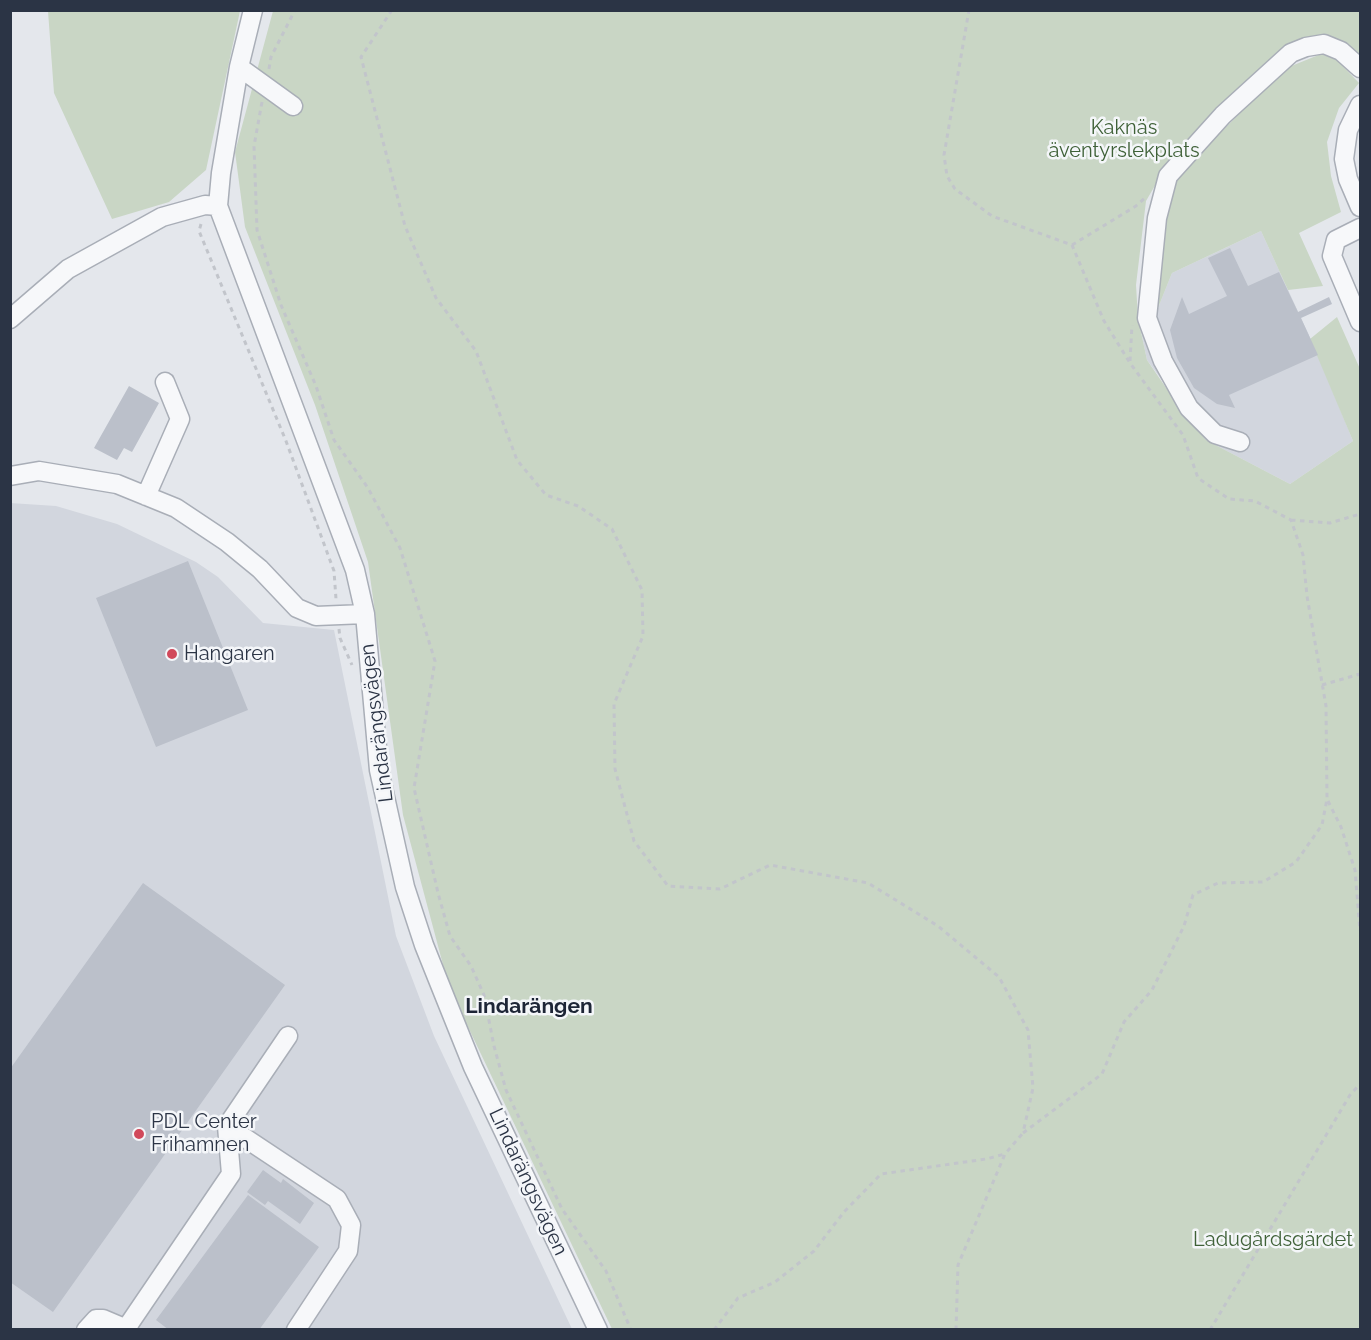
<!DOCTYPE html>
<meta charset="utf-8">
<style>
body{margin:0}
#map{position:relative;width:1371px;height:1340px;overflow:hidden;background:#e4e7ec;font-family:Raleway,sans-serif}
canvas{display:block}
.frame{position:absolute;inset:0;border:12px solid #2b3445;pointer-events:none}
</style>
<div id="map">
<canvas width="1371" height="1340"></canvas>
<div class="frame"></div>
</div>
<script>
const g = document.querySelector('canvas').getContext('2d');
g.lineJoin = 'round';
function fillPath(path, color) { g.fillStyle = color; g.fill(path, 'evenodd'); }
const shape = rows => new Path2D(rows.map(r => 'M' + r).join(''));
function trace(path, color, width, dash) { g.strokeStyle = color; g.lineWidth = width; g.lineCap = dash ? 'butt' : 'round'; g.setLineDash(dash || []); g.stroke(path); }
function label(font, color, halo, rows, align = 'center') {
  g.font = font + ' Raleway,sans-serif'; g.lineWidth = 5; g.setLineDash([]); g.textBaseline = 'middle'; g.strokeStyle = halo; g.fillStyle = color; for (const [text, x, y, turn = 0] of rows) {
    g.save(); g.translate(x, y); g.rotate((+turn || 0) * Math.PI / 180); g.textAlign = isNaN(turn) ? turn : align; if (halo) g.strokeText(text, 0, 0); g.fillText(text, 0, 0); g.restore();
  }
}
fillPath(shape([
 [1261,231,1318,355,1353,441,1290,484,1206,440,1147,360,1138,318,1154,318,1172,273],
 [10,503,56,506,117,524,196,562,218,577,263,623,334,630,396,936,434,1036,572,1329,11,1329]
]), '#d2d6de');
fillPath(shape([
 [48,11,240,11,206,170,169,202,112,219,54,93],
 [273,11,1360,11,1360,60,1317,37,1164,170,1146,201,1136,285,1138,318,1147,360,1184,414,1206,440,1290,484,1353,441,1310,339,1337,317,1360,369,1360,1329,612,1329,449,987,403,815,368,562,315,405,245,227,235,152],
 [1321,54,1337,60,1359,83,1339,108,1327,142,1331,176,1341,212,1299,233,1323,286,1288,290,1261,231,1172,273,1154,318,1151,318,1167,207,1175,183,1184,169,1284,69]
]), '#c9d6c5');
fillPath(shape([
 [1230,248,1248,286,1279,272,1298,312,1329,297,1332,304,1301,318,1318,355,1229,395,1235,408,1217,404,1194,388,1177,358,1170,330,1182,297,1189,314,1227,296,1208,258],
 [129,386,159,403,132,452,124,448,117,460,94,448],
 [188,561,248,710,156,747,96,598],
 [143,883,285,985,53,1312,10,1282,10,1069],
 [263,1170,281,1183,283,1179,314,1203,300,1224,268,1201,265,1205,247,1192],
 [248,1195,319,1247,259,1330,169,1330,156,1320]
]), '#bbc0ca');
const minor = shape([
 [253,10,239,67,221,173,218,206,355,570,365,614,379,770,405,887,424,945,473,1067,598,1330],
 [239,67,293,106],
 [1360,105,1348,130,1344,159,1348,179,1360,207],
 [1360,228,1336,240,1332,256,1360,322],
 [10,319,68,269,162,217,205,205,218,206],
 [1240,442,1215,434,1189,408,1163,361,1147,318,1157,218,1168,176,1223,115,1291,53,1306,47,1324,44,1341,51,1360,68],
 [10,476,39,471,117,484,176,508,227,542,260,569,297,608,316,616,365,614],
 [146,496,180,419,165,382],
 [227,1126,337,1199,351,1225,348,1251,296,1330],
 [86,1330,96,1319,103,1319,129,1330],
 [125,1330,231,1174,227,1126,288,1036]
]);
trace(minor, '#a9aeb7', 21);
trace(shape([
 [392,10,361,57,405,226,436,298,476,351,517,460,546,495,578,506,612,529,642,590,643,636,614,704,615,769,634,841,668,886,720,889,770,865,868,883,938,926,999,977,1028,1030,1033,1088,1023,1133,1102,1074,1124,1022,1152,990,1184,926,1193,895,1218,883,1263,882,1296,862,1322,825,1327,799,1326,706,1307,596,1303,555,1291,520,1255,501,1229,499,1198,478,1183,435,1130,363,1104,321,1072,245,992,216,955,189,947,176,944,155,969,10],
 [269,69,271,57,295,10],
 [262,102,254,146,257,230,281,305,316,386,334,440,368,488,400,548,435,661,414,788,438,893,450,936,471,966,484,995,494,1046,506,1090,562,1209,606,1271,631,1330],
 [201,224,199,231,286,441,334,571,336,599],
 [1072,245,1136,206,1145,198],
 [1130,361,1132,325],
 [1291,520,1330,523,1360,514],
 [339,629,340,638,352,665],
 [1322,685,1360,674],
 [1328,801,1341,827,1355,870,1360,931],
 [714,1330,738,1298,775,1282,814,1251,844,1212,881,1174,986,1159,1005,1154],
 [956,1330,958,1265,1005,1154,1023,1133],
 [1210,1330,1350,1095,1360,1084]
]), '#c2c5cb', 3, [4.5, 4.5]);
trace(minor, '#f7f8fa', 18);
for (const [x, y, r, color] of [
 [172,654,6,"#d1495b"],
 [139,1134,6,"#d1495b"]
]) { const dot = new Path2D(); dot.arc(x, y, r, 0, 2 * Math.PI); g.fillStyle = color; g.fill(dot); trace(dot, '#f4f6f9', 2); }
label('20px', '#3f6138', '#f4f6f9', [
 ["Kaknäs",1124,128],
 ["äventyrslekplats",1124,151],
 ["Ladugårdsgärdet",1273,1240]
]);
label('20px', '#2b3445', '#f4f6f9', [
 ["Hangaren",184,654],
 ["PDL Center",151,1122],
 ["Frihamnen",151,1145]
], 'left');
label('20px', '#2b3445', '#f4f6f9', [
 ["Lindarängsvägen",377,723,-97],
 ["Lindarängsvägen",528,1182,65]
]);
label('bold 21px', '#1d2536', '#f4f6f9', [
 ["Lindarängen",529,1007]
]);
</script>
